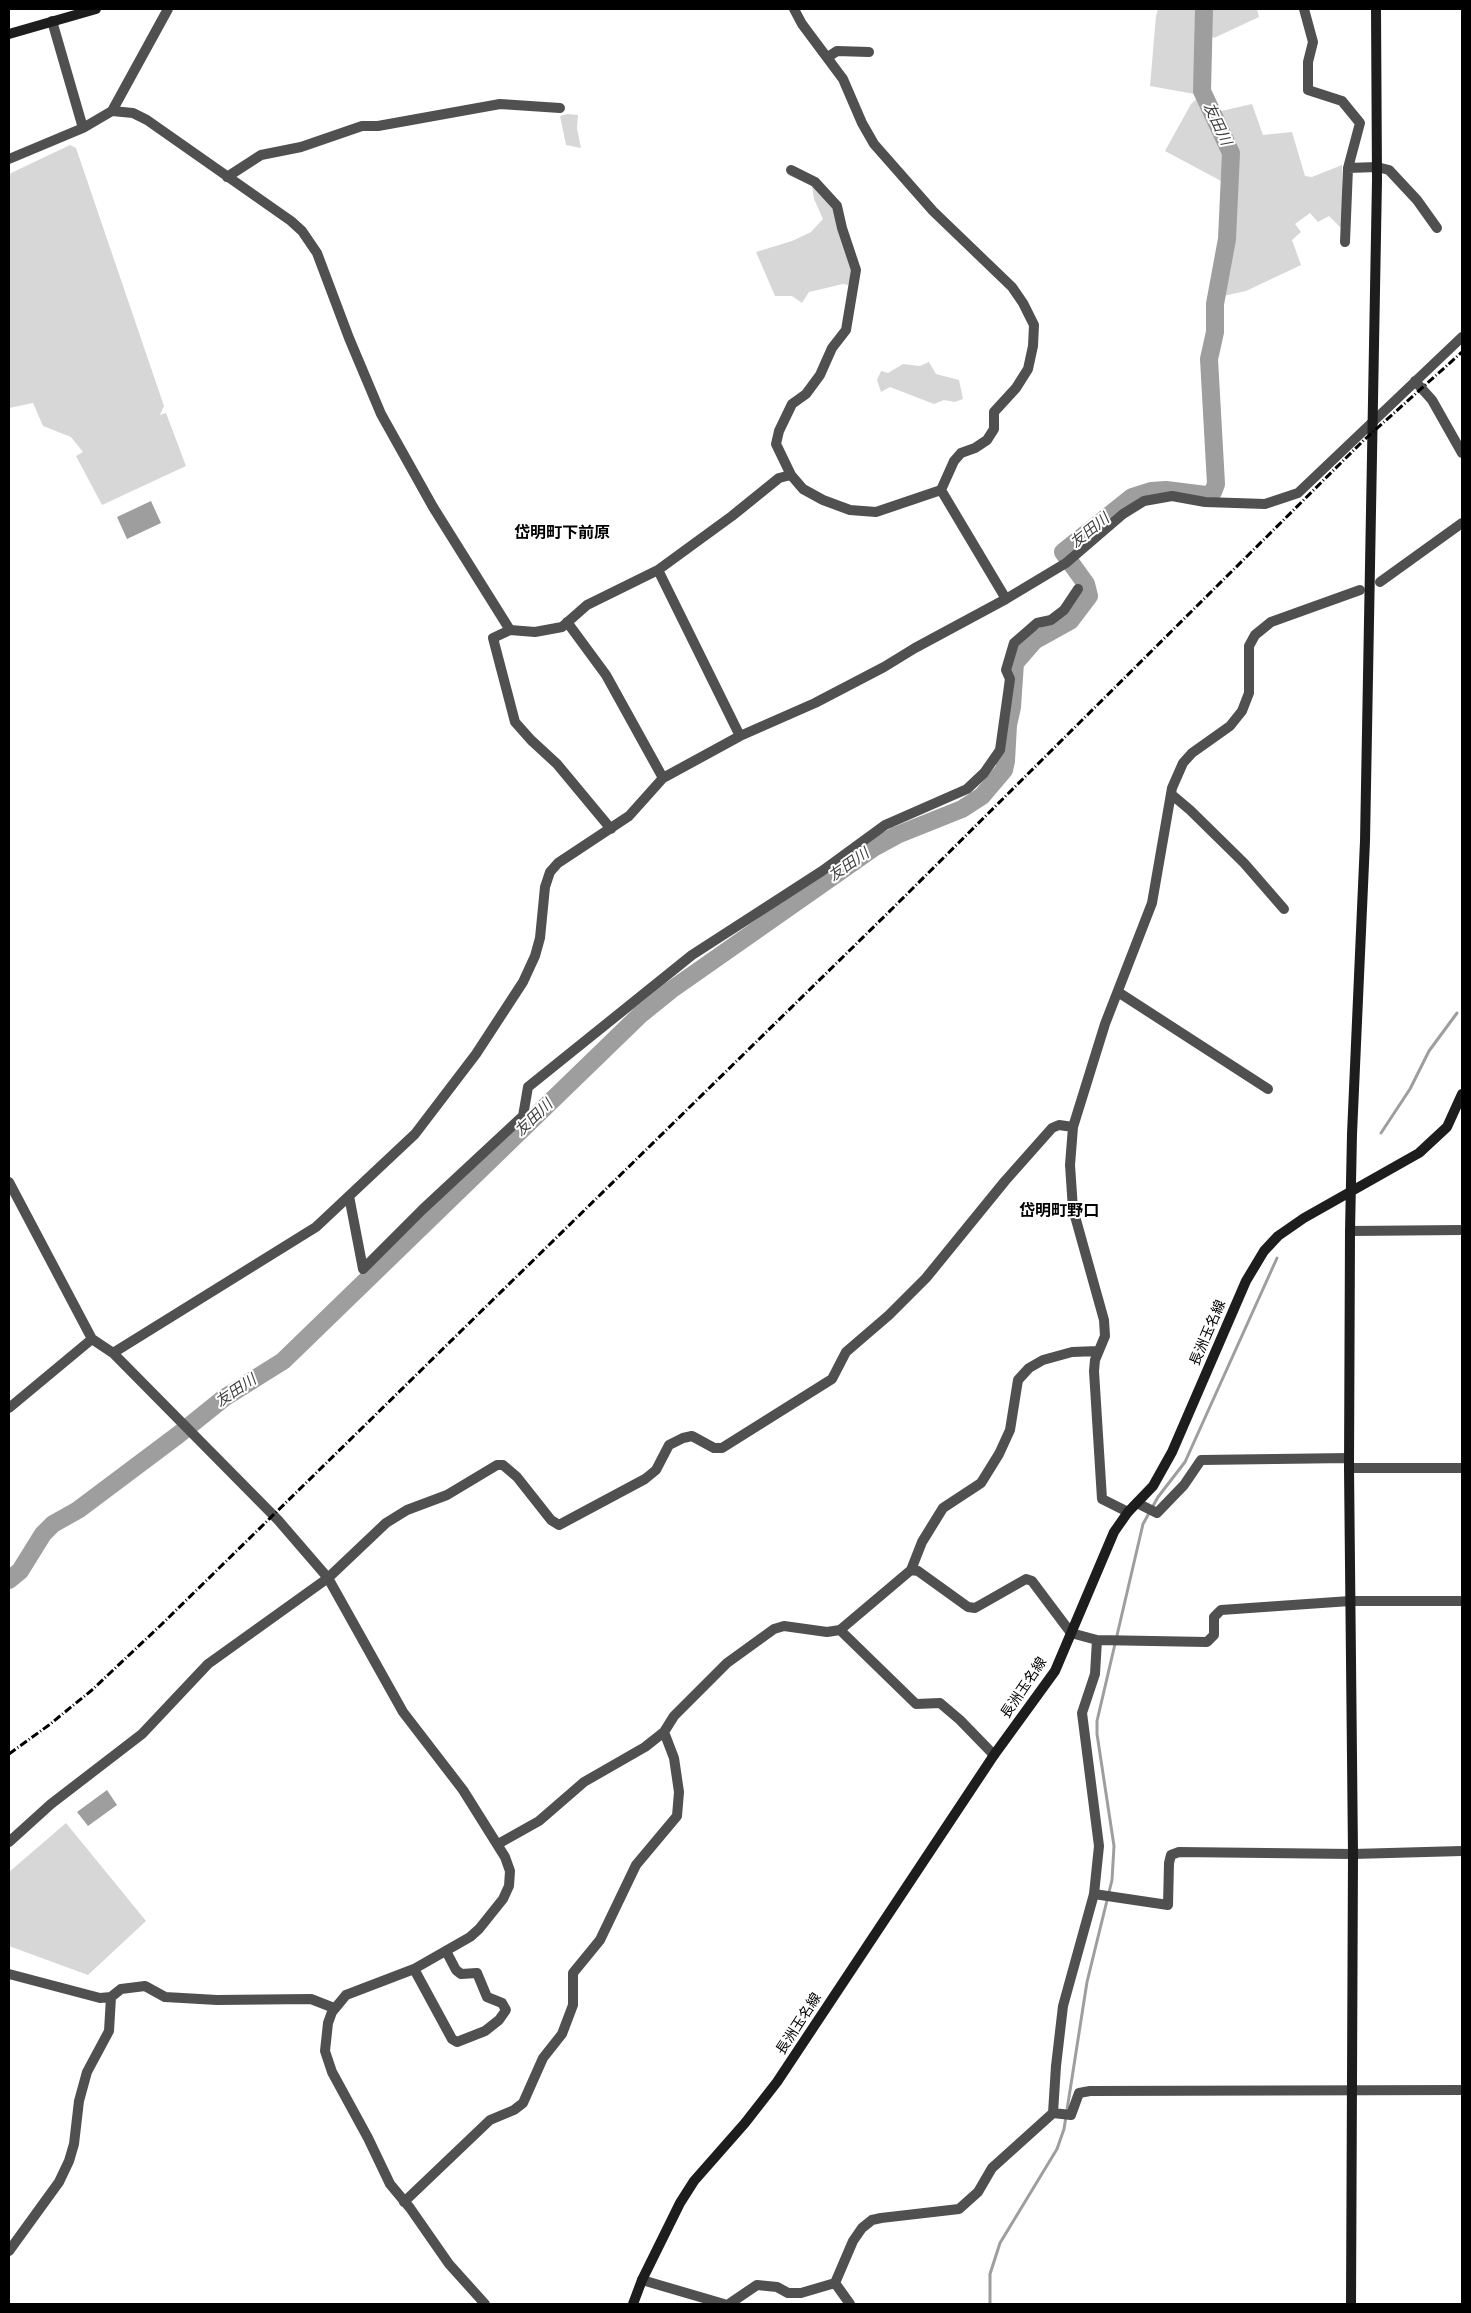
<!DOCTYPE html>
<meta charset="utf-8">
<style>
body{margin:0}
#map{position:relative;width:1471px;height:2313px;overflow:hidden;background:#fff;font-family:Figtree,sans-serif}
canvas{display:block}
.frame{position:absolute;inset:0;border:10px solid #000;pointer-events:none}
</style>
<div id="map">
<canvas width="1471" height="2313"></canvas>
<div class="frame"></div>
</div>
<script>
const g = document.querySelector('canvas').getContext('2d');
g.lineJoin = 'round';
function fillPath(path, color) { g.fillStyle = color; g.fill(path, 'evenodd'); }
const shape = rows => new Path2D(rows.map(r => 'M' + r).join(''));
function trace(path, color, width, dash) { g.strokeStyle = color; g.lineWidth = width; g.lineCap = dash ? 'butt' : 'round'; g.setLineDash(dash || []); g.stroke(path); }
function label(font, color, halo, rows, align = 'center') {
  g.font = font + ' Figtree,"Noto Sans JP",sans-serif'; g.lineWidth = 4; g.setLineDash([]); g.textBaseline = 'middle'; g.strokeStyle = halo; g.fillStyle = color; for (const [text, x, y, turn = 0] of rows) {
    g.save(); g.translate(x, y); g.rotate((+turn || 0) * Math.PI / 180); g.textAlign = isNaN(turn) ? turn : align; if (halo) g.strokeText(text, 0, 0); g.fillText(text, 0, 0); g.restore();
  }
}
fillPath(shape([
 [1158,9,1203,9,1200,95,1150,86,1156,16],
 [1207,9,1257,9,1259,17,1214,38,1208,32],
 [1200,96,1228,153,1223,182,1165,151,1191,104],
 [1252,104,1263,135,1292,132,1305,176,1312,177,1342,165,1342,229,1329,216,1318,222,1310,213,1295,224,1301,232,1292,240,1301,265,1246,291,1223,296,1229,254,1235,152,1217,112],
 [567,114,578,115,577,128,581,148,566,145,560,116],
 [70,145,76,148,164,406,160,415,166,413,186,466,102,505,76,456,83,452,71,437,43,426,33,403,9,408,9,174],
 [790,172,814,184,836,208,854,271,848,285,843,284,809,292,802,303,792,296,775,296,756,252,792,241,811,232,823,219,814,199,812,186,788,175],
 [929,362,936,374,959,380,963,399,955,402,944,400,934,404,890,387,881,392,877,380,881,371,888,373,903,364,920,366],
 [66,1823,146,1921,88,1975,9,1946,9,1872]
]), '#d7d7d7');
fillPath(shape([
 [151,501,161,523,127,539,117,517],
 [107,1790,117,1805,88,1826,77,1812]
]), '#9e9e9e');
trace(shape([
 [1381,1133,1410,1089,1429,1051,1457,1013],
 [990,2304,990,2274,1000,2243,1057,2149,1064,2129,1087,1982,1112,1880,1114,1846,1097,1734,1097,1721,1143,1524,1158,1497,1185,1462,1277,1258]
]), '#9e9e9e', 3);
trace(shape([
 [9,1580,20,1571,43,1534,53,1524,78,1510,178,1435,224,1398,283,1361,640,1015,671,990,875,847,897,835,962,809,982,796,1004,770,1006,761,1008,725,1012,707,1015,663,1034,641,1070,621,1089,596,1086,584,1063,552,1132,497,1151,491,1166,490,1206,495,1213,492,1216,484,1209,359,1215,332,1215,304,1227,239,1231,153,1202,91,1204,9]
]), '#9e9e9e', 18);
trace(shape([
 [1304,9,1313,42,1308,62,1308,90,1342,101,1360,123,1348,168,1345,242],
 [52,21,83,128],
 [828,57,837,51,869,52],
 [112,111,133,113,147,120,291,221,302,231,317,253,349,338,381,414,433,507,510,630],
 [9,159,83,128,112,111,168,9],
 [1348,168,1377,167,1389,170,1417,200,1437,228],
 [791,170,815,182,837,206,842,228,856,270,846,330,832,348,820,375,806,394,792,404,779,431,776,444,791,475],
 [227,177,261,155,301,147,362,126,378,126,500,104,560,108],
 [1415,381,1432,400,1462,453],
 [941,490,1006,599],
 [658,570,740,736],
 [1380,582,1462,523],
 [567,622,606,675,663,778],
 [1171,794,1190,810,1244,863,1284,909],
 [611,829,557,764,531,740,515,722,493,638,510,630,535,632,562,627,587,605,658,570,732,516,779,478,791,475,803,489,823,500,850,510,876,512,941,490,954,461,961,453,975,448,987,440,994,429,994,412,1016,388,1028,369,1033,346,1034,325,1023,303,1012,287,933,211,874,144,862,123,843,79,802,24,794,9],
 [1118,992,1268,1089],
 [9,1182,92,1339,113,1353,278,1520,328,1578,403,1712,463,1790,505,1857,510,1871,509,1886,503,1899,479,1929,470,1937,414,1969,346,1995,332,2012,328,2023,325,2051,332,2072,368,2138,390,2184,410,2208,449,2264,485,2304],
 [349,1196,363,1269,423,1209,523,1116,528,1087,692,955,822,871,885,825,967,789,984,773,1000,750,1010,679,1006,670,1014,643,1037,623,1051,620,1064,610,1078,589],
 [1350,1231,1462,1230],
 [113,1353,316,1227,415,1134,476,1054,523,982,535,956,540,938,545,887,550,872,558,863,629,816,663,778,740,736,815,703,884,667,915,648,1006,599,1066,563,1123,514,1144,501,1172,496,1205,502,1265,504,1298,493,1462,337],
 [9,1408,92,1339],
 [1349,1468,1462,1468],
 [1137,1503,1157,1513,1184,1485,1201,1460,1349,1458],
 [1128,1512,1102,1499,1094,1371,1095,1360,1105,1336,1104,1320,1073,1209,1070,1165,1073,1127,1105,1024,1152,903,1172,788,1183,763,1192,753,1230,726,1242,711,1249,693,1249,646,1255,635,1271,622,1360,590],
 [911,1570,918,1571,968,1607,975,1608,1026,1579,1032,1581,1071,1633,1097,1640,1207,1642,1214,1635,1214,1617,1221,1610,1350,1601,1462,1601],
 [840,1630,916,1704,940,1703,960,1720,994,1755],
 [9,1842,51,1804,142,1734,208,1664,328,1578,386,1523,407,1510,447,1495,497,1465,503,1465,517,1477,551,1520,559,1525,645,1479,656,1470,669,1445,683,1438,692,1436,714,1448,722,1448,832,1379,846,1352,889,1315,926,1278,1005,1181,1052,1128,1059,1125,1073,1127],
 [498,1844,539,1821,584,1782,645,1747,664,1732,674,1716,727,1663,774,1629,784,1626,827,1632,840,1630,911,1570,922,1542,943,1508,981,1483,999,1454,1010,1430,1018,1380,1029,1368,1043,1360,1072,1352,1098,1351],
 [1094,1894,1168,1905,1169,1863,1171,1855,1179,1852,1353,1854,1462,1851],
 [414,1969,452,2039,457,2042,485,2031,499,2020,506,2010,502,2003,487,1997,477,1973,461,1974,456,1970,446,1951],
 [9,1974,100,1998,111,1997,121,1989,145,1986,165,1997,217,2000,311,1999,334,2008],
 [1053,2113,1071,2115,1079,2093,1090,2091,1462,2090],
 [404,2202,490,2120,514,2110,523,2103,543,2058,562,2034,573,2005,573,1973,600,1940,636,1865,677,1816,679,1792,674,1758,664,1732],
 [9,2251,59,2182,69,2161,74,2144,79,2101,87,2072,109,2031,111,1997],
 [642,2280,724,2304],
 [835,2283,853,2241,862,2228,872,2220,881,2218,959,2209,978,2192,992,2168,1053,2113,1056,2066,1063,2006,1094,1894,1099,1846,1082,1713,1095,1674,1097,1640],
 [835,2283,850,2304],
 [729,2304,757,2285,777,2287,788,2293,801,2293,835,2283]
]), '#505050', 10);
trace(shape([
 [9,34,96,9],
 [633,2304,642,2280,680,2203,694,2181,745,2123,777,2082,994,1755,1055,1671,1114,1532,1128,1512,1153,1486,1172,1452,1246,1281,1264,1251,1278,1236,1304,1218,1419,1153,1447,1127,1462,1094],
 [1351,2304,1353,1854,1349,1468,1350,1231,1352,1134,1365,841,1377,180,1376,9]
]), '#1d1d1d', 10);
trace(shape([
 [9,1754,49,1725,92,1690,162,1624,897,904,1364,440,1462,352]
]), '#000', 3, [8, 2.5, 1, 2.5]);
label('14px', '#000', '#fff', [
 ["長洲玉名線",1208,1333,-67],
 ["長洲玉名線",1024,1688,-56],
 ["長洲玉名線",799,2024,-57]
]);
label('italic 15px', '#3f3f3f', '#fff', [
 ["友田川",1217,124,65],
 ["友田川",1090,531,-39],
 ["友田川",849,865,-35],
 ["友田川",534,1118,-44],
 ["友田川",236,1391,-34]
]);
label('bold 16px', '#000', '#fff', [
 ["岱明町下前原",562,533],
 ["岱明町野口",1059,1211]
]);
</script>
